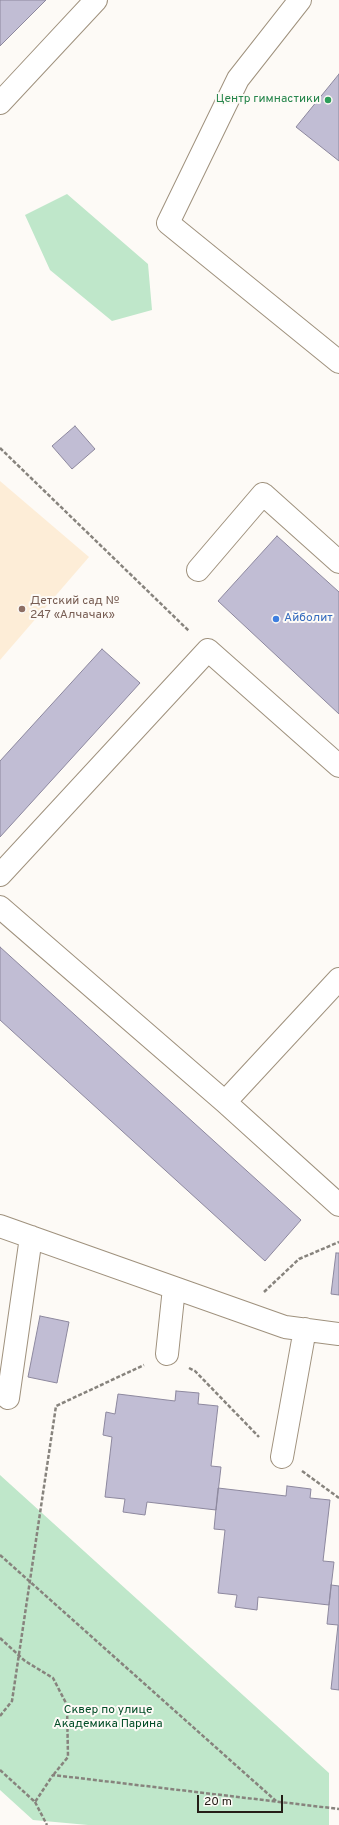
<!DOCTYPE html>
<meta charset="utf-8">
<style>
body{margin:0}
#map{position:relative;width:339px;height:1825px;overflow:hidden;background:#fdfaf6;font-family:Overpass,sans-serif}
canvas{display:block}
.scale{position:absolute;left:197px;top:1795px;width:86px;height:18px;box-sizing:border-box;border:2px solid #241e17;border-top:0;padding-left:5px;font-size:12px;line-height:14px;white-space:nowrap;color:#241e17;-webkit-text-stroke:3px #fdfaf6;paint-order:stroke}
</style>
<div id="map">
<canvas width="339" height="1825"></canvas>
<div class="scale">20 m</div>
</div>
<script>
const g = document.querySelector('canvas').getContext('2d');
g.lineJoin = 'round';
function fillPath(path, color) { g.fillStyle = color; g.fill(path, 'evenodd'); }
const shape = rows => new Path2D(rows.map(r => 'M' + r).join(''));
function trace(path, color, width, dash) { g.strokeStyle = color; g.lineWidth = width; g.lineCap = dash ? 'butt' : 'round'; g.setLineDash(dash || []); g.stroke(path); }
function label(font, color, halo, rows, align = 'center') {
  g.font = font + ' Overpass,sans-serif'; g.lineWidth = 4; g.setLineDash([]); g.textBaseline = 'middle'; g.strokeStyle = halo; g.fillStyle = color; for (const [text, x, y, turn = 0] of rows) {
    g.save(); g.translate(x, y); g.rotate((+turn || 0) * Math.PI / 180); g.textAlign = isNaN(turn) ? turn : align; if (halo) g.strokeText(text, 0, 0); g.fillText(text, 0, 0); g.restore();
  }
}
fillPath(shape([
 [0,481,89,557,0,660]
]), '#fdedd7');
fillPath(shape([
 [67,194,148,264,152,310,112,321,50,270,25,215],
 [0,1475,329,1773,329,1825,88,1825,33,1820,0,1790]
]), '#bfe7ca');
const building = shape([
 [0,0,46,0,0,46,0,0],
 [339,74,339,161,296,127,339,74],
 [75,426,95,449,72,469,52,446,75,426],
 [277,536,339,592,339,714,218,601,277,536],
 [102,649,140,683,0,837,0,761,102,649],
 [0,947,301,1220,265,1261,0,1020,0,947],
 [336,1253,339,1253,339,1295,331,1294,336,1253],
 [40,1316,69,1322,57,1383,28,1377,40,1316],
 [176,1391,199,1393,198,1404,218,1406,211,1466,221,1467,216,1510,147,1502,145,1515,123,1512,125,1499,105,1497,112,1437,103,1435,106,1412,115,1414,118,1394,175,1401,176,1391],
 [287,1486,311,1489,310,1498,330,1500,323,1561,334,1562,329,1605,258,1597,257,1610,235,1607,237,1595,218,1593,225,1530,214,1529,218,1488,286,1496,287,1486],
 [331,1585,339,1586,339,1690,331,1689,338,1625,327,1624,331,1585]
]);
fillPath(building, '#c1bdd4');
trace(building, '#8d889e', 1);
const minor = shape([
 [300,0,238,79,168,223,339,362],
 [0,103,96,0],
 [198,570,263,494,339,562],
 [0,875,208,650,339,766],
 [0,907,225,1102,339,1205],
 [225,1102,339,979],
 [0,1226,285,1327,339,1334],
 [167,1354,174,1288],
 [8,1398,31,1237],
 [282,1457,305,1329]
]);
trace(minor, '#9f917d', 24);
trace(shape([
 [0,448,189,631],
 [264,1292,299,1259,339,1242],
 [189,1368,195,1371,259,1437],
 [302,1471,339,1498],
 [0,1555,276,1801],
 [0,1638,25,1661,53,1678,67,1705,68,1757,54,1774],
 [0,1716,12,1701,56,1406,144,1365],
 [0,1770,35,1802,53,1775,339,1809],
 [35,1802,47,1825]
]), '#87837d', 2.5, [4, 2]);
trace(minor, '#fff', 22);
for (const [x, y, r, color] of [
 [328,100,4,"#2e9e5b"],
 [22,609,4,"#8d6e63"],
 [276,619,4,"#3f7fe0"]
]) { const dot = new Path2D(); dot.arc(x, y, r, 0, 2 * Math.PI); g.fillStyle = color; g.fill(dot); trace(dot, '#fdfaf6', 1.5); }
label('12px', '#27864d', '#fdfaf6', [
 ["Центр гимнастики",320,100]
], 'right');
label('12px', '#785e54', '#fdfaf6', [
 ["Детский сад №",30,602],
 ["247 «Алчачак»",30,616]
], 'left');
label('12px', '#366cbe', '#fdfaf6', [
 ["Айболит",284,619]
], 'left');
label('12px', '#034e28', '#fdfaf6', [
 ["Сквер по улице",108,1711],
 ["Академика Парина",108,1725]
]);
</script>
